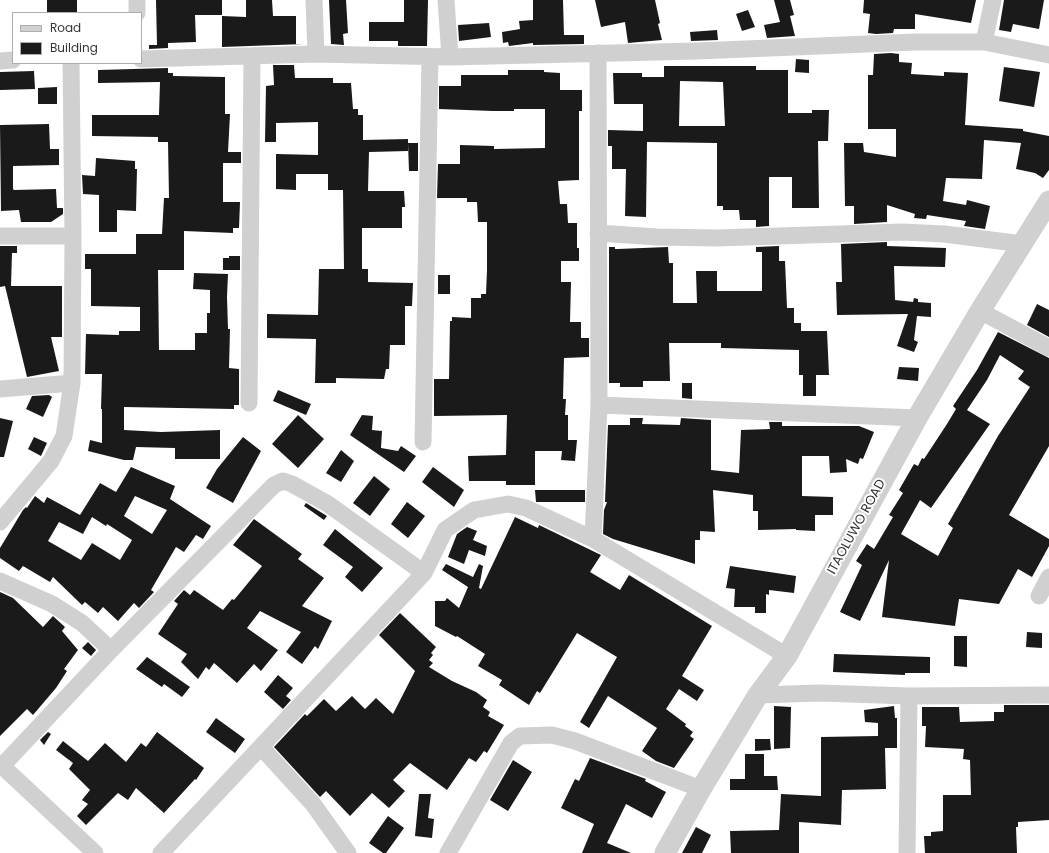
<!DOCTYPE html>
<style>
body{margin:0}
#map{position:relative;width:1049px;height:853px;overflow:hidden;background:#fff;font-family:Poppins,sans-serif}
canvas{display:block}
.legend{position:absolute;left:12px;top:12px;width:130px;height:52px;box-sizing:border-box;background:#fff;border:1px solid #adadad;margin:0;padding:5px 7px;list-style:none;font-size:12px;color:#333}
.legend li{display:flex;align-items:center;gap:8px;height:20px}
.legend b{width:20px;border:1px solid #adadad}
</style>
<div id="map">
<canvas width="1049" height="853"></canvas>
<ul class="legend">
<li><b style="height:5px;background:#d0d0d0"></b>Road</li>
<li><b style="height:11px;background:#1a1a1a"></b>Building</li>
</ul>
</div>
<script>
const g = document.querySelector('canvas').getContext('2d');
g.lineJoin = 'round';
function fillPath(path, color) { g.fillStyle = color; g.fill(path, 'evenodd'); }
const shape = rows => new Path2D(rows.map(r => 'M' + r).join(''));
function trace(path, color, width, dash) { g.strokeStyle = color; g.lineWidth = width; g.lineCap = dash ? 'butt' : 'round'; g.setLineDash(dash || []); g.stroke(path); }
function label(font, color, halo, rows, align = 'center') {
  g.font = font + ' Poppins,sans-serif'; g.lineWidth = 4; g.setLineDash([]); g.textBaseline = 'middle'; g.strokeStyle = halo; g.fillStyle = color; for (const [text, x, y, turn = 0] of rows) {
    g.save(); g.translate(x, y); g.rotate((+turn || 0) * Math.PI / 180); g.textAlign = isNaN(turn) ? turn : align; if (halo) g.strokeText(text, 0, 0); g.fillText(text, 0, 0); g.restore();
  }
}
fillPath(shape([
 [47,0,77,0,77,13,47,13],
 [156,0,222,0,222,15,195,15,196,42,168,43,168,48,149,49,149,45,157,45],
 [246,0,272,0,273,16,296,16,296,44,304,44,222,47,222,16,246,17],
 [329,0,346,0,348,33,343,34,344,45,331,44],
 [404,0,428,0,427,46,398,46,398,41,369,41,369,22,404,22],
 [533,0,563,0,564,35,584,35,584,44,533,45,533,43,509,46,508,42,503,43,502,32,520,29,519,21,533,20],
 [595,0,655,0,660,23,658,24,662,40,628,43,625,22,601,27],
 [774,0,790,0,794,15,790,16,795,36,767,38,764,25,780,22],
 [864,0,976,0,971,23,915,14,915,29,894,29,893,33,876,34,868,33,870,14,863,13],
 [1004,0,1044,0,1039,29,1013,24,1011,32,999,30],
 [748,10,755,27,742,31,736,14],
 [489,23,491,37,459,41,458,25],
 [717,30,718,40,691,41,690,32],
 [891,53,899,54,899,62,912,63,911,74,944,76,944,72,968,73,965,125,1023,129,1023,131,1049,136,1049,170,1043,178,1035,173,1016,169,1021,143,984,140,982,179,946,178,943,201,966,205,967,200,990,206,985,229,964,226,966,221,927,215,926,219,914,218,915,214,887,205,887,222,854,224,854,206,845,206,844,143,863,143,864,152,896,157,896,129,868,129,868,75,873,75,874,54],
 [796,59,809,60,809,73,795,72],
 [273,65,294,65,295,78,333,78,333,83,351,83,353,109,358,109,358,115,363,115,363,140,408,139,408,151,369,152,368,191,404,191,405,207,402,207,402,228,362,228,362,269,368,269,368,282,413,283,412,306,405,306,405,345,390,345,389,369,386,369,384,379,336,378,336,383,315,383,316,339,267,338,267,314,318,315,319,269,344,269,343,190,328,190,328,174,296,174,296,190,276,189,276,154,318,155,318,122,276,123,276,142,265,142,266,86,274,85],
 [664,66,756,66,756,70,788,70,788,113,812,113,812,110,829,110,828,141,818,141,819,208,792,208,792,177,769,177,769,226,756,227,756,220,740,220,739,210,723,210,723,206,717,206,717,143,647,142,646,217,625,216,626,169,612,169,612,146,608,146,608,130,643,131,643,104,614,104,613,73,642,73,642,77,664,77],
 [680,81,723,82,725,126,679,126],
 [1004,67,1040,72,1034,107,999,101],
 [168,68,168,73,173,73,173,76,225,77,225,114,230,114,228,152,241,152,241,163,223,163,223,202,240,202,239,228,233,228,233,233,184,231,184,270,158,270,159,350,195,350,195,333,207,333,207,313,210,313,210,290,193,289,194,273,228,274,227,297,228,329,230,329,229,368,239,369,239,405,234,405,234,409,124,407,124,430,161,432,220,430,220,459,175,459,175,448,136,447,133,460,124,460,88,451,90,440,102,443,102,409,101,409,102,374,85,374,86,334,119,335,119,331,140,331,140,307,91,306,91,269,85,269,85,254,136,254,136,234,162,234,164,198,169,198,168,142,158,142,158,137,92,136,92,115,159,115,159,114,160,82,98,83,98,70],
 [508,70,544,70,544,72,560,73,560,90,582,90,582,111,579,111,579,180,558,181,560,204,567,204,568,223,577,223,577,248,579,248,579,261,561,261,561,282,571,282,570,322,581,322,581,338,589,338,589,357,564,358,563,399,566,399,565,415,568,415,568,440,577,440,575,461,561,460,562,451,535,451,535,485,506,485,506,481,469,481,468,456,506,455,507,415,434,416,434,379,449,379,450,321,452,321,452,317,471,318,471,298,481,298,481,294,486,294,487,270,487,222,478,222,477,202,467,202,467,198,437,198,438,164,460,164,460,145,494,146,494,149,545,148,545,109,514,109,514,111,493,111,439,109,439,86,461,86,461,75,508,75],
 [34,71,35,89,0,90,0,72],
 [57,87,57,104,38,104,38,88],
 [49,124,50,149,59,149,59,165,13,166,13,189,14,190,56,189,57,208,63,208,63,214,51,222,21,222,19,210,1,211,0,125],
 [408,143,418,143,418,171,409,171],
 [96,158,135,161,135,169,137,169,136,211,117,210,117,232,99,232,99,195,83,194,82,175,95,176],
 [887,242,887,246,946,248,945,267,894,266,895,300,913,302,914,298,918,299,918,302,931,303,931,317,917,316,914,340,918,342,914,352,897,346,908,314,837,315,836,282,842,282,841,244],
 [0,246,17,246,17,253,12,253,11,286,9,286,62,286,62,337,51,337,59,371,27,377,5,286,0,287],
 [779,246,779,261,785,261,787,308,794,308,794,323,801,323,801,331,827,331,829,375,816,375,816,396,803,396,803,375,799,375,799,350,721,348,721,343,669,343,670,381,643,381,643,387,620,387,620,383,609,383,609,247,615,247,615,249,618,249,668,247,669,263,673,263,673,303,697,303,696,271,717,271,717,291,762,291,762,252,756,252,756,247],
 [229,256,240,256,240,270,223,270,223,258,229,258],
 [438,275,450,275,450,294,438,294],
 [1037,304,1049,310,1049,337,1027,325],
 [998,332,1049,358,1049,446,1009,515,1049,539,1049,546,1032,577,1018,569,999,604,959,599,955,626,882,617,889,560,860,621,840,612,862,565,856,561,867,544,874,549,893,517,889,515,903,493,899,490,914,464,918,466,922,458,924,459,947,424,956,409,953,406,977,370],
 [1000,355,1024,371,1018,379,1030,387,998,436,948,524,953,528,938,556,901,534,920,500,931,508,990,424,967,410,987,380],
 [899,367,919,368,918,381,897,379],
 [682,383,692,383,692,399,682,398],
 [278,390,311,404,306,415,273,401],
 [49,395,52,397,43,417,26,409,32,396],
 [298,415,324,439,298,468,272,444],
 [362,415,373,416,372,430,382,431,381,448,398,451,401,446,416,456,404,472,350,435],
 [0,418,13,421,4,457,0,457],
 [630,418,643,418,642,424,680,425,681,418,711,420,711,470,739,473,741,430,770,429,769,422,782,422,782,426,859,426,874,432,863,459,860,458,858,464,846,459,847,472,830,473,829,456,802,456,802,496,833,497,833,515,815,515,815,531,796,530,796,529,758,530,758,511,753,511,753,495,713,490,715,532,700,531,700,540,695,540,695,564,613,539,603,534,604,510,607,502,605,502,608,425,630,425],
 [34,437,47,443,41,456,28,449],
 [243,437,261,451,233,503,206,488,217,469],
 [341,450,354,461,341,482,326,473],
 [131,467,175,486,170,499,211,526,203,539,196,535,184,552,176,547,151,590,154,592,139,608,134,603,118,621,103,607,98,613,85,602,82,605,53,577,50,582,23,566,19,571,0,558,0,548,23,510,26,507,27,508,35,496,44,503,47,497,80,515,100,483,116,492],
 [135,496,167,510,152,534,124,516],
 [92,517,106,526,107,524,132,540,120,560,92,543,81,560,48,541,59,522,83,534],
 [433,467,464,490,454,507,422,482],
 [374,476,390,489,370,516,353,503],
 [535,490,585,490,585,502,536,502],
 [407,502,425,516,408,538,391,524],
 [306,503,327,516,324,520,304,506],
 [515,517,538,528,539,525,601,555,590,572,620,590,629,575,712,626,682,676,704,690,697,701,679,689,666,709,686,724,685,726,693,732,690,736,694,739,674,768,656,761,642,751,657,728,608,696,589,728,580,722,617,657,577,633,540,693,537,691,529,705,499,685,502,680,478,666,485,654,457,636,456,637,435,626,435,601,445,601,447,598,459,608,468,587,442,570,446,564,473,577,479,564,483,566,479,588,481,589],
 [254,519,302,554,298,559,324,578,302,606,332,621,318,649,315,646,302,664,286,652,301,632,260,611,247,628,278,650,261,671,254,664,237,683,214,663,209,670,206,667,198,679,181,662,187,654,158,634,178,604,174,601,184,590,190,595,194,590,223,610,232,599,234,600,262,566,233,545],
 [467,527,477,531,473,540,487,546,485,556,469,550,464,564,448,557,457,534],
 [335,529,383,568,362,592,345,577,353,567,323,545],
 [730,566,796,576,794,593,769,590,769,595,766,594,766,613,755,613,755,607,734,607,735,589,726,588],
 [0,592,13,598,43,627,53,616,54,617,65,627,62,631,78,650,64,669,67,671,56,688,33,715,27,709,0,736],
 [400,613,436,647,431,653,433,655,429,660,433,663,429,667,452,681,476,692,487,700,483,707,490,712,488,716,504,725,487,753,484,751,476,762,469,758,447,790,410,763,393,780,405,791,389,808,372,793,350,816,326,791,320,797,274,747,305,714,307,716,324,699,336,711,352,696,365,709,376,698,393,714,415,671,379,635],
 [1027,632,1042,633,1042,648,1026,647],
 [954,636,967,636,967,667,954,666],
 [88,642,96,650,91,656,82,648],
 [834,654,930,657,930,673,905,673,905,675,833,672],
 [147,657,190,687,182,697,164,684,162,687,136,669],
 [278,675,293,688,286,696,291,700,283,709,264,692],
 [1004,705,1049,705,1049,820,1018,822,1018,827,1016,827,1017,853,925,853,924,836,931,836,931,832,943,831,943,795,971,795,970,760,963,759,964,749,925,747,926,726,922,726,922,707,959,707,960,722,994,721,994,712,1004,712],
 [774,706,791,707,790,748,774,749],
 [894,706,895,718,897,718,897,748,885,748,886,789,842,790,841,825,799,822,799,853,731,853,730,831,779,830,781,794,821,796,821,737,878,736,878,723,865,722,864,710],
 [216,718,245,739,235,753,206,732],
 [48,732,51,734,44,745,40,740],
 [157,732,204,768,196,780,195,779,164,813,136,788,128,800,118,793,86,825,77,816,88,804,82,800,90,790,69,769,73,763,56,750,63,741,88,761,105,743,126,762,141,743,146,747],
 [755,739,770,739,771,750,755,751],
 [745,754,764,754,764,776,777,776,778,790,730,790,730,779,745,779],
 [590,758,646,779,645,781,666,792,652,818,626,804,607,843,631,853,582,853,594,824,561,808,575,779,579,781],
 [513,760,532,772,508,811,490,800],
 [419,794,431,794,428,818,434,819,432,838,415,836],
 [388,816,404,828,386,853,383,853,369,843],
 [696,827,711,835,702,853,682,853]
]), '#1a1a1a');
trace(shape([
 [137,0,137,13],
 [314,0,316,54],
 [446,0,450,57],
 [984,42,993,0],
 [141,59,316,54,450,57,697,51,916,42,984,42,1049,55],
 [0,61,13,60],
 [598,233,657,237,717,238,902,232,944,234,1023,244],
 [0,236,73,236],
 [980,311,1049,348],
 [0,389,72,383],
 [249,403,252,57],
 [599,405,917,418],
 [423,442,430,57],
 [0,522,51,461,64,436,72,383,73,236,71,63],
 [593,539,599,405,598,53],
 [0,581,52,604,82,623,111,650],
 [1039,596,1049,577],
 [758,695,819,693,909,696,1049,695],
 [261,747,313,804,348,853],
 [0,764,95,853],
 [2,766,111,650,274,485,283,481,292,484,328,504,424,573],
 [161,853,424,573,445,530,474,510,508,504,526,508,593,539,787,656],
 [448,853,511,743,520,736,552,735,575,741,701,789],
 [907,853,909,696]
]), '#d0d0d0', 17);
trace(shape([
 [665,853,701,789,758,695,787,656,917,418,980,311,1049,201]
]), '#d0d0d0', 21);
label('13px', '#333', '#fff', [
 ["ITAOLUWO ROAD",857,527,-61]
]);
</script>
